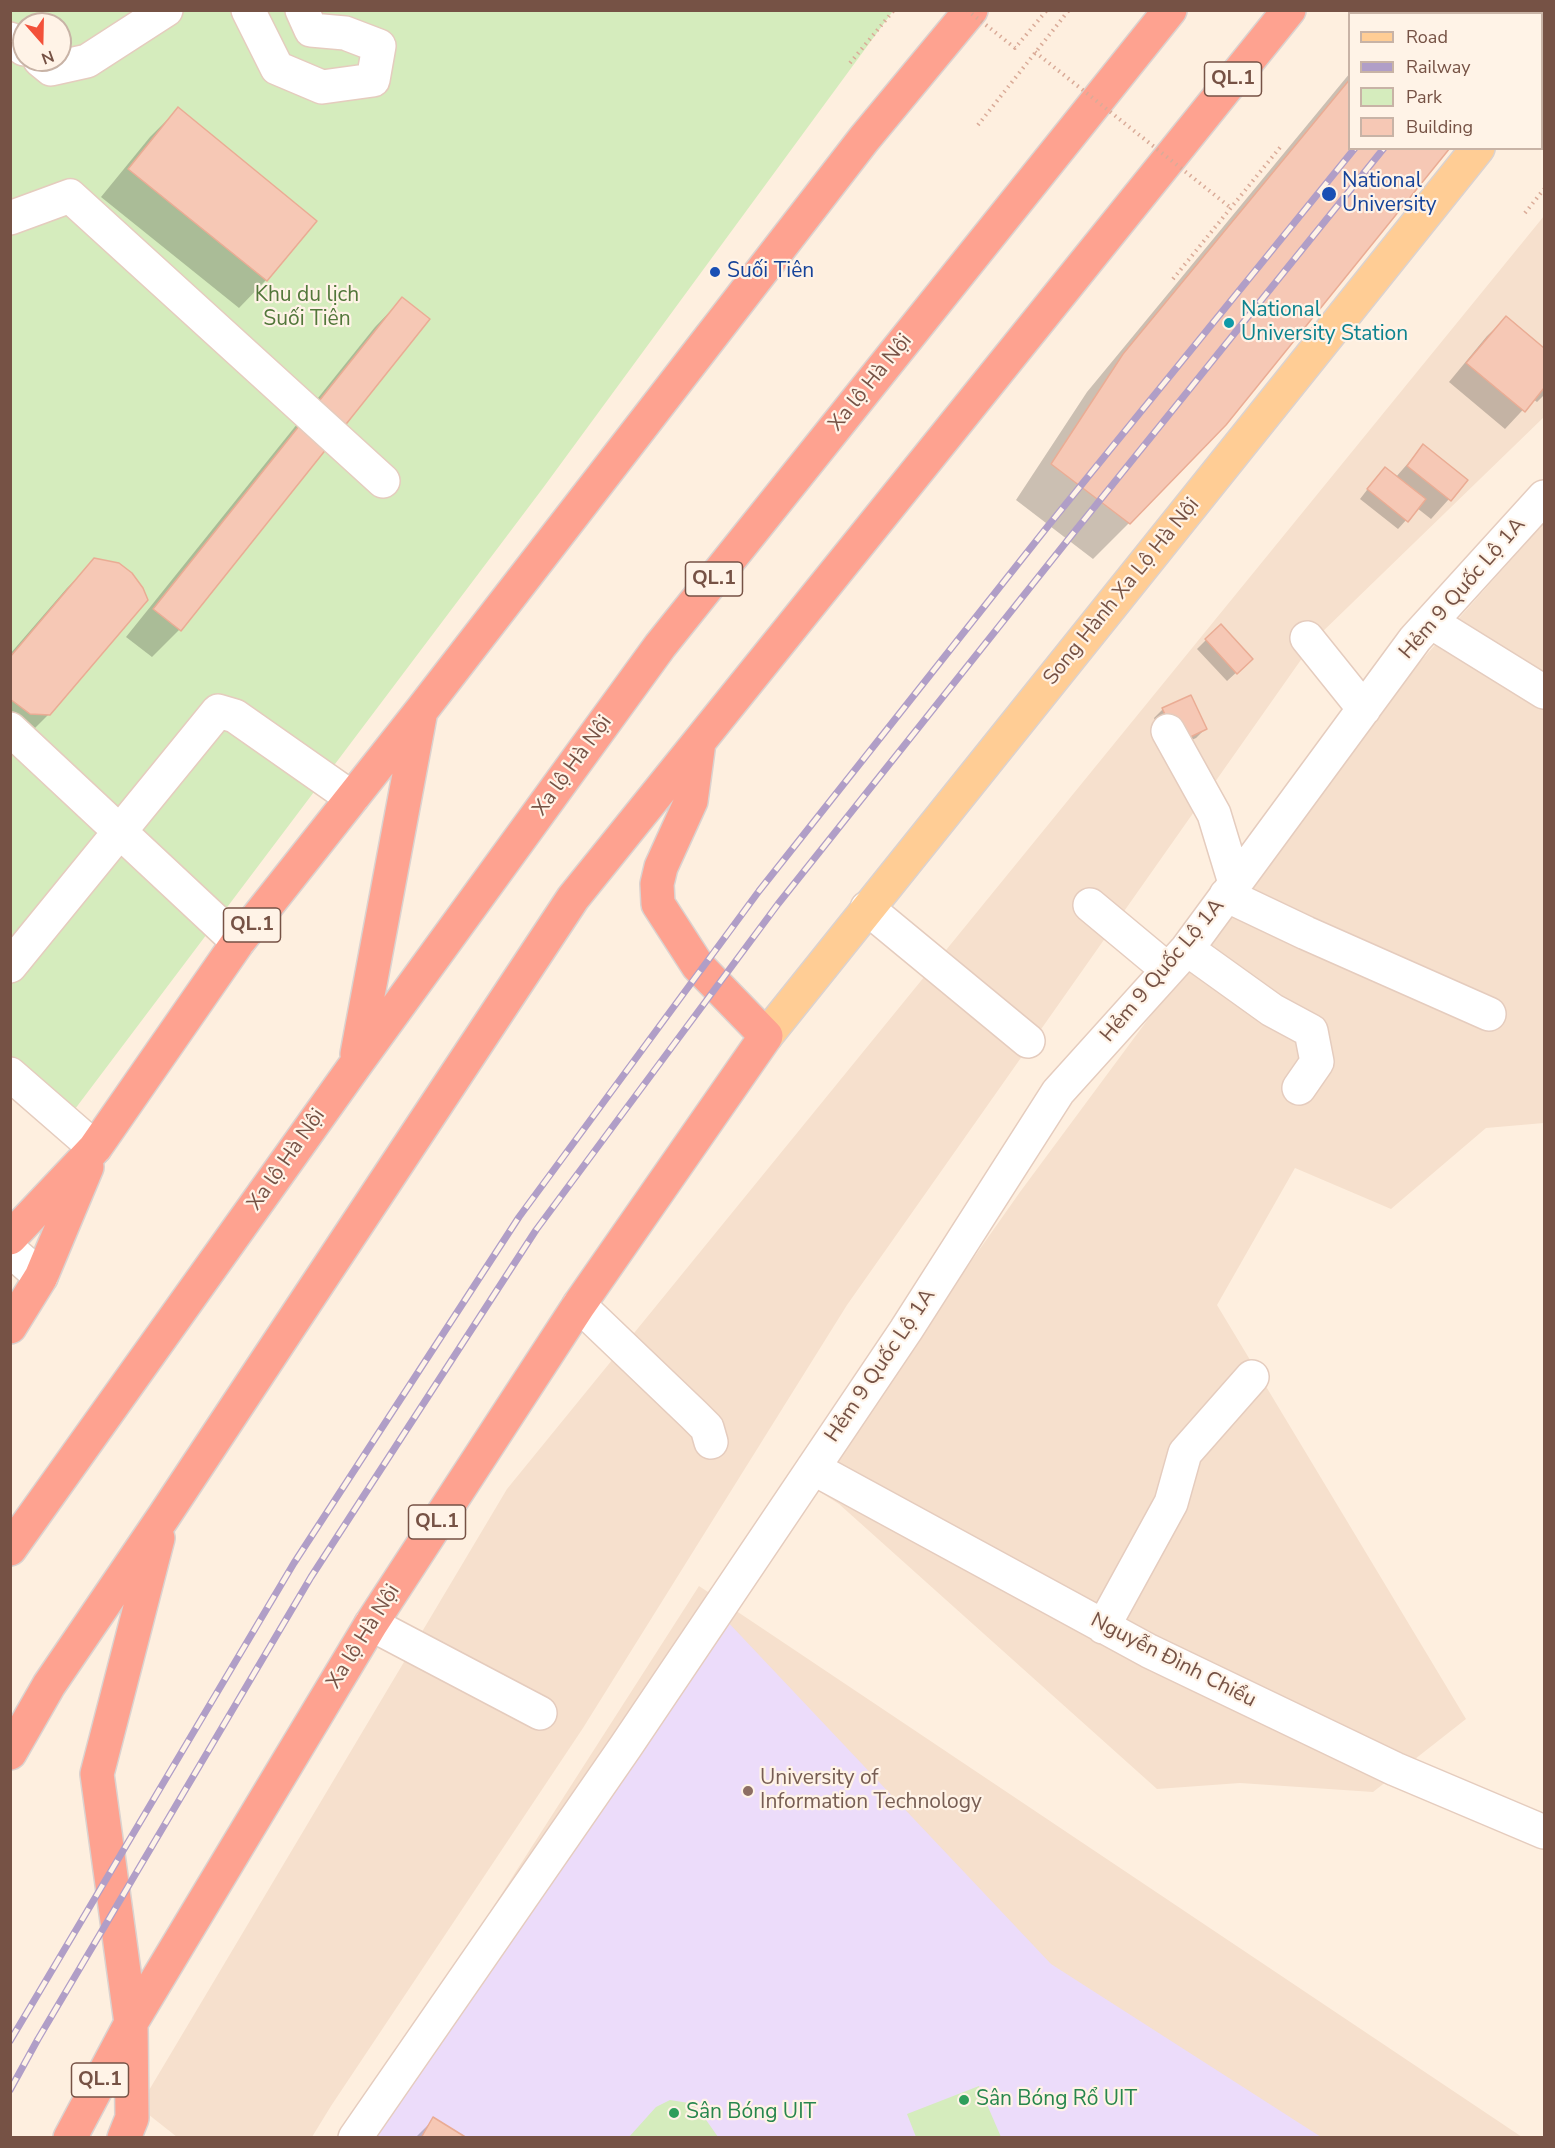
<!DOCTYPE html>
<meta charset="utf-8">
<style>
body{margin:0}
#map{position:relative;width:1555px;height:2148px;overflow:hidden;background:#feefdf;font-family:"Nunito Sans",sans-serif}
canvas{display:block}
.frame{position:absolute;inset:0;border:12px solid #765245;pointer-events:none}
.legend{position:absolute;left:1348px;top:12px;width:195px;height:138px;box-sizing:border-box;background:#fff3e7;border:2px solid #c8b3a6;margin:0;padding:8px 10px;list-style:none;font-size:18px;color:#765245}
.legend li{display:flex;align-items:center;gap:12px;height:30px}
.legend b{width:30px;border:2px solid #c8b3a6}
.north{position:absolute;left:12px;top:12px;width:60px;height:60px;box-sizing:border-box;background:#fff3e7;border:2px solid #c8b3a6;border-radius:50%;rotate:160deg;font-size:16px;font-weight:700;line-height:24px;text-align:center;color:#765245}
.north::after{content:'';display:block;margin:auto;width:21px;height:27px;background:#f3513a;clip-path:polygon(50% 0,100% 100%,50% 72%,0 100%)}
</style>
<div id="map">
<canvas width="1555" height="2148"></canvas>
<div class="frame"></div>
<ul class="legend">
<li><b style="height:8px;background:#ffcd95"></b>Road</li>
<li><b style="height:8px;background:#b09ec7"></b>Railway</li>
<li><b style="height:16px;background:#d5ecbd"></b>Park</li>
<li><b style="height:16px;background:#f6c8b5"></b>Building</li>
</ul>
<div class="north">N</div>
</div>
<script>
const g = document.querySelector('canvas').getContext('2d');
g.lineJoin = 'round';
function fillPath(path, color) { g.fillStyle = color; g.fill(path, 'evenodd'); }
const shape = rows => new Path2D(rows.map(r => 'M' + r).join(''));
function trace(path, color, width, dash) { g.strokeStyle = color; g.lineWidth = width; g.lineCap = dash ? 'butt' : 'round'; g.setLineDash(dash || []); g.stroke(path); }
function label(font, color, halo, rows, align = 'center') {
  g.font = font + ' "Nunito Sans",sans-serif'; g.lineWidth = 4.5; g.setLineDash([]); g.textBaseline = 'middle'; g.strokeStyle = halo; g.fillStyle = color; for (const [text, x, y, turn = 0] of rows) {
    g.save(); g.translate(x, y); g.rotate((+turn || 0) * Math.PI / 180); g.textAlign = isNaN(turn) ? turn : align; if (halo) g.strokeText(text, 0, 0); g.fillText(text, 0, 0); g.restore();
  }
}
fillPath(shape([
 [1544,216,1544,417,1317,637,847,1305,583,1728,331,2106,312,2137,177,2137,139,2107,507,1489],
 [1544,523,1544,1123,1486,1128,1391,1209,1295,1168,1217,1305,1466,1719,1373,1792,1240,1783,1157,1789,839,1504,812,1487,1020,1192,1377,710],
 [699,1586,1522,2137,345,2138]
]), '#f6e0cd');
fillPath(shape([
 [725,1619,1051,1964,1321,2137,373,2138]
]), '#ecdcfa');
fillPath(shape([
 [11,11,893,11,543,488,72,1113,11,1093],
 [24,24,60,24,60,60,24,60],
 [979,2086,1001,2137,916,2137,907,2114],
 [670,2100,695,2104,718,2137,629,2137,656,2107]
]), '#d5ecbd');
fillPath(shape([
 [1401,10,1544,10,1544,28,1542,32,1542,14,1399,14],
 [1350,73,1350,148,1129,523,1093,559,1016,500,1087,392],
 [178,109,266,280,239,308,101,197,150,137],
 [402,299,179,630,152,657,126,637,375,327],
 [1506,318,1544,350,1544,395,1537,402,1533,399,1505,429,1449,382,1487,336],
 [1423,446,1466,480,1431,519,1417,508,1398,529,1360,499,1377,477,1396,477],
 [95,560,49,714,21,742,10,741,10,654,67,588],
 [1220,626,1251,659,1227,681,1197,649],
 [1163,709,1205,729,1196,738,1169,751,1154,718],
 [434,2119,464,2138,415,2138]
]), '#0003');
const building = shape([
 [1406,10,1544,10,1544,30,1542,34,1542,14,1403,14,1406,10],
 [1350,79,1350,148,1450,148,1226,425,1130,524,1051,464,1123,354,1350,79],
 [178,107,317,221,267,281,128,169,178,107],
 [402,297,430,319,181,631,153,609,402,297],
 [1506,316,1544,348,1544,388,1525,412,1466,363,1506,316],
 [1423,444,1468,480,1451,501,1407,466,1423,444],
 [1385,467,1426,499,1408,522,1367,489,1385,467],
 [94,558,119,563,132,573,143,588,148,600,50,715,30,714,10,699,10,657,94,558],
 [1221,624,1253,659,1237,674,1205,639,1221,624],
 [1191,695,1207,729,1178,743,1162,708,1191,695],
 [433,2117,467,2138,421,2138,433,2117]
]);
fillPath(building, '#f6c8b5');
trace(building, '#eaac94', 1.5);
const minor = shape([
 [248,10,277,68,322,87,373,80,379,46,345,33,311,30,302,10],
 [10,39,24,49],
 [40,60,51,69,87,61,166,10],
 [10,218,70,196,383,481],
 [1431,622,1544,692],
 [1307,638,1364,709],
 [10,729,238,942],
 [1168,731,1214,814,1235,883],
 [1226,895,1306,933,1489,1014],
 [1090,905,1168,970],
 [867,908,1028,1041],
 [1187,949,1272,1010,1311,1031,1317,1062,1299,1088],
 [10,966,218,711,235,716,352,798],
 [10,1074,95,1148],
 [10,1250,41,1277],
 [579,1305,694,1415,707,1428,711,1442],
 [813,1468,1149,1651,1395,1769,1544,1832],
 [371,1624,540,1713],
 [1103,1627,1171,1503,1185,1453,1252,1377],
 [355,2138,626,1746,906,1330,1058,1092,1187,949,1415,639,1544,497]
]);
const major = shape([
 [1542,70,1544,67],
 [766,1036,1478,148]
]);
const highway = shape([
 [357,1054,420,716],
 [10,1238,95,1148,238,942,421,711,864,139,971,10],
 [10,1327,41,1277,87,1167],
 [10,1549,356,1064,660,646,1170,10],
 [10,1753,49,1685,164,1516,573,898,1289,10],
 [70,2138,131,2023,371,1624,579,1305,766,1036,698,966,658,904,657,884,661,867,691,801,699,742],
 [124,2138,132,2118,131,2023,97,1774,158,1538]
]);
trace(minor, '#e5ccbe', 36);
trace(major, '#dbd2cf', 36);
trace(highway, '#dbd2cf', 36);
trace(shape([
 [1450,10,1453,14],
 [850,63,894,10],
 [978,125,1069,10],
 [1525,213,1544,189],
 [1173,279,1282,145]
]), '#daab98', 4, [1.5, 4.5]);
trace(minor, '#fff', 33);
trace(major, '#ffcd95', 33);
trace(highway, '#fea290', 33);
const rail = shape([
 [1465,14,1467,10],
 [1493,14,1495,10],
 [10,2041,294,1563,519,1217,759,891,1048,526,1355,148],
 [10,2090,38,2039,311,1577,536,1230,778,904,1067,541,1384,148]
]);
trace(rail, '#b09ec7', 7);
trace(rail, '#fff3e7', 4.5, [14]);
trace(shape([
 [967,10,1015,48,1047,10],
 [1035,52,1231,208]
]), '#daab98', 4, [1.5, 4.5]);
for (const [x, y, r, color] of [
 [1329,194,8,"#1a4fb4"],
 [715,272,6,"#1a4fb4"],
 [1229,323,6,"#0f9aa8"],
 [748,1791,6,"#8d6e63"],
 [964,2100,6,"#2e9e5b"],
 [674,2113,6,"#2e9e5b"]
]) { const dot = new Path2D(); dot.arc(x, y, r, 0, 2 * Math.PI); g.fillStyle = color; g.fill(dot); trace(dot, '#fff3e7', 2); }
for (const [x, y, w] of [
 [1233,79,57],
 [714,579,57],
 [252,925,57],
 [437,1522,57],
 [100,2080,57]
]) { const box = new Path2D(); box.roundRect(x - w / 2, y - 17, w, 34, 4.5); g.fillStyle = '#fff3e7'; g.fill(box); trace(box, '#765245', 1.5); }
label('bold 20px', '#765245', null, [
 ["QL.1",1233,79],
 ["QL.1",714,579],
 ["QL.1",252,925],
 ["QL.1",437,1522],
 ["QL.1",100,2080]
]);
label('21px', '#164399', '#fff3e7', [
 ["National",1342,182],
 ["University",1342,206],
 ["Suối Tiên",727,272]
], 'left');
label('21px', '#52773a', '#fff3e7', [
 ["Khu du lịch",307,296],
 ["Suối Tiên",307,320]
]);
label('21px', '#0d838f', '#fff3e7', [
 ["National",1241,311],
 ["University Station",1241,335]
], 'left');
label('21px', '#765245', '#fff3e7', [
 ["Xa lộ Hà Nội",871,383,-51],
 ["Hẻm 9 Quốc Lộ 1A",1463,589,-49],
 ["Song Hành Xa Lộ Hà Nội",1122,592,-51],
 ["Xa lộ Hà Nội",573,766,-54],
 ["Hẻm 9 Quốc Lộ 1A",1163,971,-50],
 ["Xa lộ Hà Nội",287,1160,-55],
 ["Hẻm 9 Quốc Lộ 1A",881,1366,-56],
 ["Xa lộ Hà Nội",364,1637,-58],
 ["Nguyễn Đình Chiểu",1173,1661,27]
]);
label('21px', '#785e54', '#fff3e7', [
 ["University of",760,1779],
 ["Information Technology",760,1803]
], 'left');
label('21px', '#27864d', '#fff3e7', [
 ["Sân Bóng Rổ UIT",976,2100],
 ["Sân Bóng UIT",686,2113]
], 'left');
</script>
